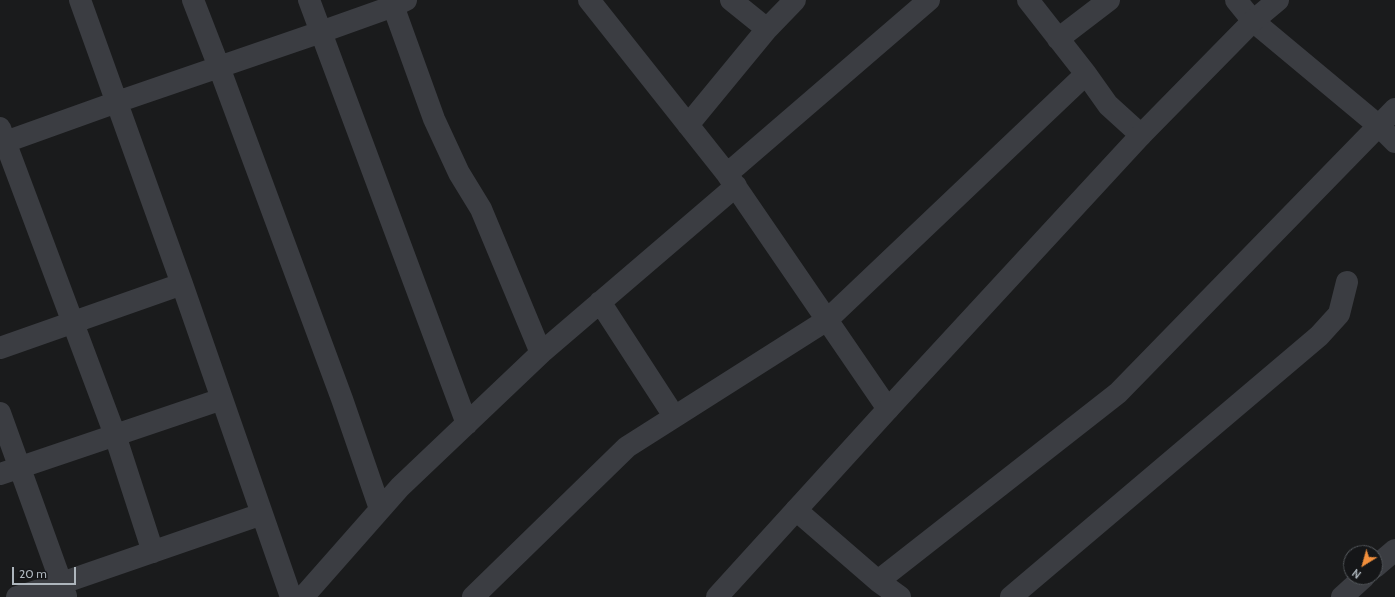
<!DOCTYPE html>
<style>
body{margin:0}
#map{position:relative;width:1395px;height:597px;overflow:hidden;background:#1a1b1c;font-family:Cabin,sans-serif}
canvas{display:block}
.north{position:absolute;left:1343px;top:545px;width:40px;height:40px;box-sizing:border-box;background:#151618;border:1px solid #52565a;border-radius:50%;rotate:217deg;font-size:11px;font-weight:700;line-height:16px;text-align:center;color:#adb5bc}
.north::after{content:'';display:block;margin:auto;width:14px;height:18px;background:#f28f3c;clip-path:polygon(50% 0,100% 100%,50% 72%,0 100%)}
.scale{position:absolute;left:12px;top:567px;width:64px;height:18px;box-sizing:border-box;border:2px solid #adb5bc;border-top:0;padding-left:5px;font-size:12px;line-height:14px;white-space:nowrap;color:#adb5bc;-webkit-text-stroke:3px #151618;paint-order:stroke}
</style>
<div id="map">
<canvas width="1395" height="597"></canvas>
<div class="north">N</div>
<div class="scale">20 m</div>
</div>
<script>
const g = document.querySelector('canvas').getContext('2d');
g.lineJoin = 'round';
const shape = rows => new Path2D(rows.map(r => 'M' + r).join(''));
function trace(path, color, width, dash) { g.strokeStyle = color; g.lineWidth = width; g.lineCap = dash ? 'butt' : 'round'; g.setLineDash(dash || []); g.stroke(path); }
trace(shape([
 [80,0,182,284,291,597],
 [193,0,219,67,342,399,380,509],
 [309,0,467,424],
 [391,0,434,119,459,173,481,209,541,353],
 [589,0,727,174,888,409],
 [731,0,767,29],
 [1028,0,1086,74,1108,105,1141,135],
 [1236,0,1253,21,1379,126,1395,142],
 [1058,39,1109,0],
 [688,125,767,29,795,0],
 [0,128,115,435,153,552],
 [0,144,117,102,321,32,394,6,406,0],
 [727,174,929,0],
 [600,302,674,416],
 [0,348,182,284],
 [0,413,66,596],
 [0,474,222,399],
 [796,510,878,581,900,597],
 [1375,567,1395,550],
 [878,581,1118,393,1395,109],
 [17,597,62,583,262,514],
 [303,597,400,487,541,353,736,186],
 [473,597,627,447,827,320,1086,74],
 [1011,597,1319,336,1339,314,1347,282],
 [1342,597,1364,577]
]), '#3b3d42', 22);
trace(shape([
 [717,597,888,409,1141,135,1253,21,1278,0]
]), '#3b3d42', 22);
</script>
